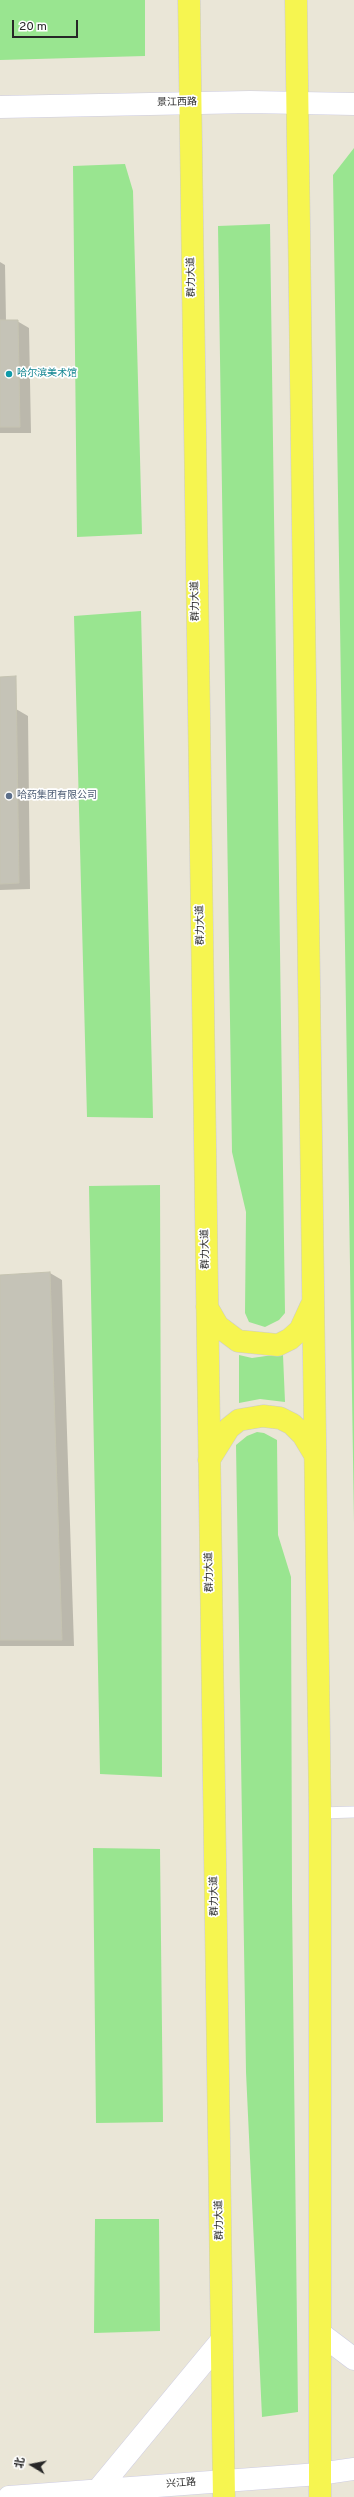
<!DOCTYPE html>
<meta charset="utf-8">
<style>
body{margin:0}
#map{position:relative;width:354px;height:2497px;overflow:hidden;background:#eae6d7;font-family:Overpass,"Noto Sans SC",sans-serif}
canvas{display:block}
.north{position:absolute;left:12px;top:2445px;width:40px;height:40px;-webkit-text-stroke:3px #fff;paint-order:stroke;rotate:280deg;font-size:11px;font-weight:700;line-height:16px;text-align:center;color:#272727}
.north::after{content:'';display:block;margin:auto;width:14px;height:18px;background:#272727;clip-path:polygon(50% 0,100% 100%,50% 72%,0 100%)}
.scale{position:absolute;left:12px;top:20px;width:66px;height:18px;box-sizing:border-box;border:2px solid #272727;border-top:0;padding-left:5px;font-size:12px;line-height:14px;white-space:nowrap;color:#272727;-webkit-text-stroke:3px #fff;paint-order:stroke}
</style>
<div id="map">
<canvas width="354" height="2497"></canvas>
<div class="north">北</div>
<div class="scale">20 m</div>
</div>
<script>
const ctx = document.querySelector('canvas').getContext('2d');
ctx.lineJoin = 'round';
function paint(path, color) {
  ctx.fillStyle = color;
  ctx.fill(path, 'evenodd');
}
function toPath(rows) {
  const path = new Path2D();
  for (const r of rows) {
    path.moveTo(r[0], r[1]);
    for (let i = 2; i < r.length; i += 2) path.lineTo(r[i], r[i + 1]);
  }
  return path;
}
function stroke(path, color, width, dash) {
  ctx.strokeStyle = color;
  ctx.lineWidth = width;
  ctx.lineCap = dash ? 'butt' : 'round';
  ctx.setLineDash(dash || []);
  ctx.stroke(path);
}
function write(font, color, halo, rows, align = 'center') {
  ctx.font = font + ' Overpass,"Noto Sans SC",sans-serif';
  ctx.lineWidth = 3.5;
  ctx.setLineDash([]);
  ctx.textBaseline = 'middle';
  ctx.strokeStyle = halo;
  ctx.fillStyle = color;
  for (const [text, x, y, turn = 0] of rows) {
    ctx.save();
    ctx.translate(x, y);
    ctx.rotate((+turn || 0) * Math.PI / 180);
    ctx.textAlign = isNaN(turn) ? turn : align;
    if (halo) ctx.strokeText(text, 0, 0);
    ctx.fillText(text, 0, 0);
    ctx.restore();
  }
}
const green = toPath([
 [0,0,145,0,145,56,0,60],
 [354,148,354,1522,333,175],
 [125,164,133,191,142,534,77,537,73,166],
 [270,224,285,1313,279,1320,265,1327,249,1322,245,1313,246,1212,232,1152,218,226],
 [141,611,153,1118,87,1117,74,616],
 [160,1185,162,1777,100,1774,89,1186],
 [280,1354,283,1355,285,1402,260,1399,239,1403,239,1355,252,1358],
 [257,1432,264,1433,277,1440,278,1535,291,1577,292,1899,298,2412,262,2417,246,2072,236,1445,247,1436],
 [93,1848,160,1849,163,2122,96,2123],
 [95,2219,159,2219,160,2331,94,2333]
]);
const shadow = toPath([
 [0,262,5,265,6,321,17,321,29,328,31,433,0,433],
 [16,709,28,716,30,889,0,890,0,710],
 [50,1273,62,1280,74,1646,0,1646,0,1276]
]);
const building = toPath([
 [0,320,18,320,20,427,0,427,0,320],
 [16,676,19,883,0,884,0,677,16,676],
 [50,1272,62,1640,0,1640,0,1275,50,1272]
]);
const service = toPath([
 [320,1813,354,1812]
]);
const secondary = toPath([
 [0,107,250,102,354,104],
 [321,2334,354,2359],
 [97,2491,221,2341],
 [9,2497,319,2474,354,2469]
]);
const primary = toPath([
 [189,0,224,2497],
 [296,0,320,1813,320,2497],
 [207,1307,218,1326,238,1341,278,1345,290,1339,300,1330,311,1306],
 [209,1460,229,1428,239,1420,263,1416,280,1418,292,1424,303,1435,315,1455]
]);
const markers = [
 [9,374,4,"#0f9aa8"],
 [9,796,4,"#5c6f8a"]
];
const streetNames = [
 ["景江西路",177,103,-1],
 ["群力大道",192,277,-91],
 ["群力大道",196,601,-91],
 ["群力大道",201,925,-91],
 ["群力大道",206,1249,-91],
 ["群力大道",210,1572,-91],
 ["群力大道",215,1896,-91],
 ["群力大道",220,2220,-91],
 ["兴江路",181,2484,-4]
];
const cultureNames = [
 ["哈尔滨美术馆",17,374]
];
const serviceNames = [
 ["哈药集团有限公司",17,796]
];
paint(green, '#99e590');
paint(shadow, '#0003');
paint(building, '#c5c3b7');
stroke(building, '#c5c3b1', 1);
stroke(service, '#cdcce1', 12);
stroke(secondary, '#cdcce1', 23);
stroke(primary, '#cbcbcb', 23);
stroke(service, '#fff', 11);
stroke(secondary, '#fff', 22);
stroke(primary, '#f6f550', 22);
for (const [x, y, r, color] of markers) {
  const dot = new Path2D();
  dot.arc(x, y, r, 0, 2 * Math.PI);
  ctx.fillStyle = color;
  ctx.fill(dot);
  stroke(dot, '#fff', 1.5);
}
write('10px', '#272727', '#fff', streetNames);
write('10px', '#0d838f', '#fff', cultureNames, 'left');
write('10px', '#4e5e75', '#fff', serviceNames, 'left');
</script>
